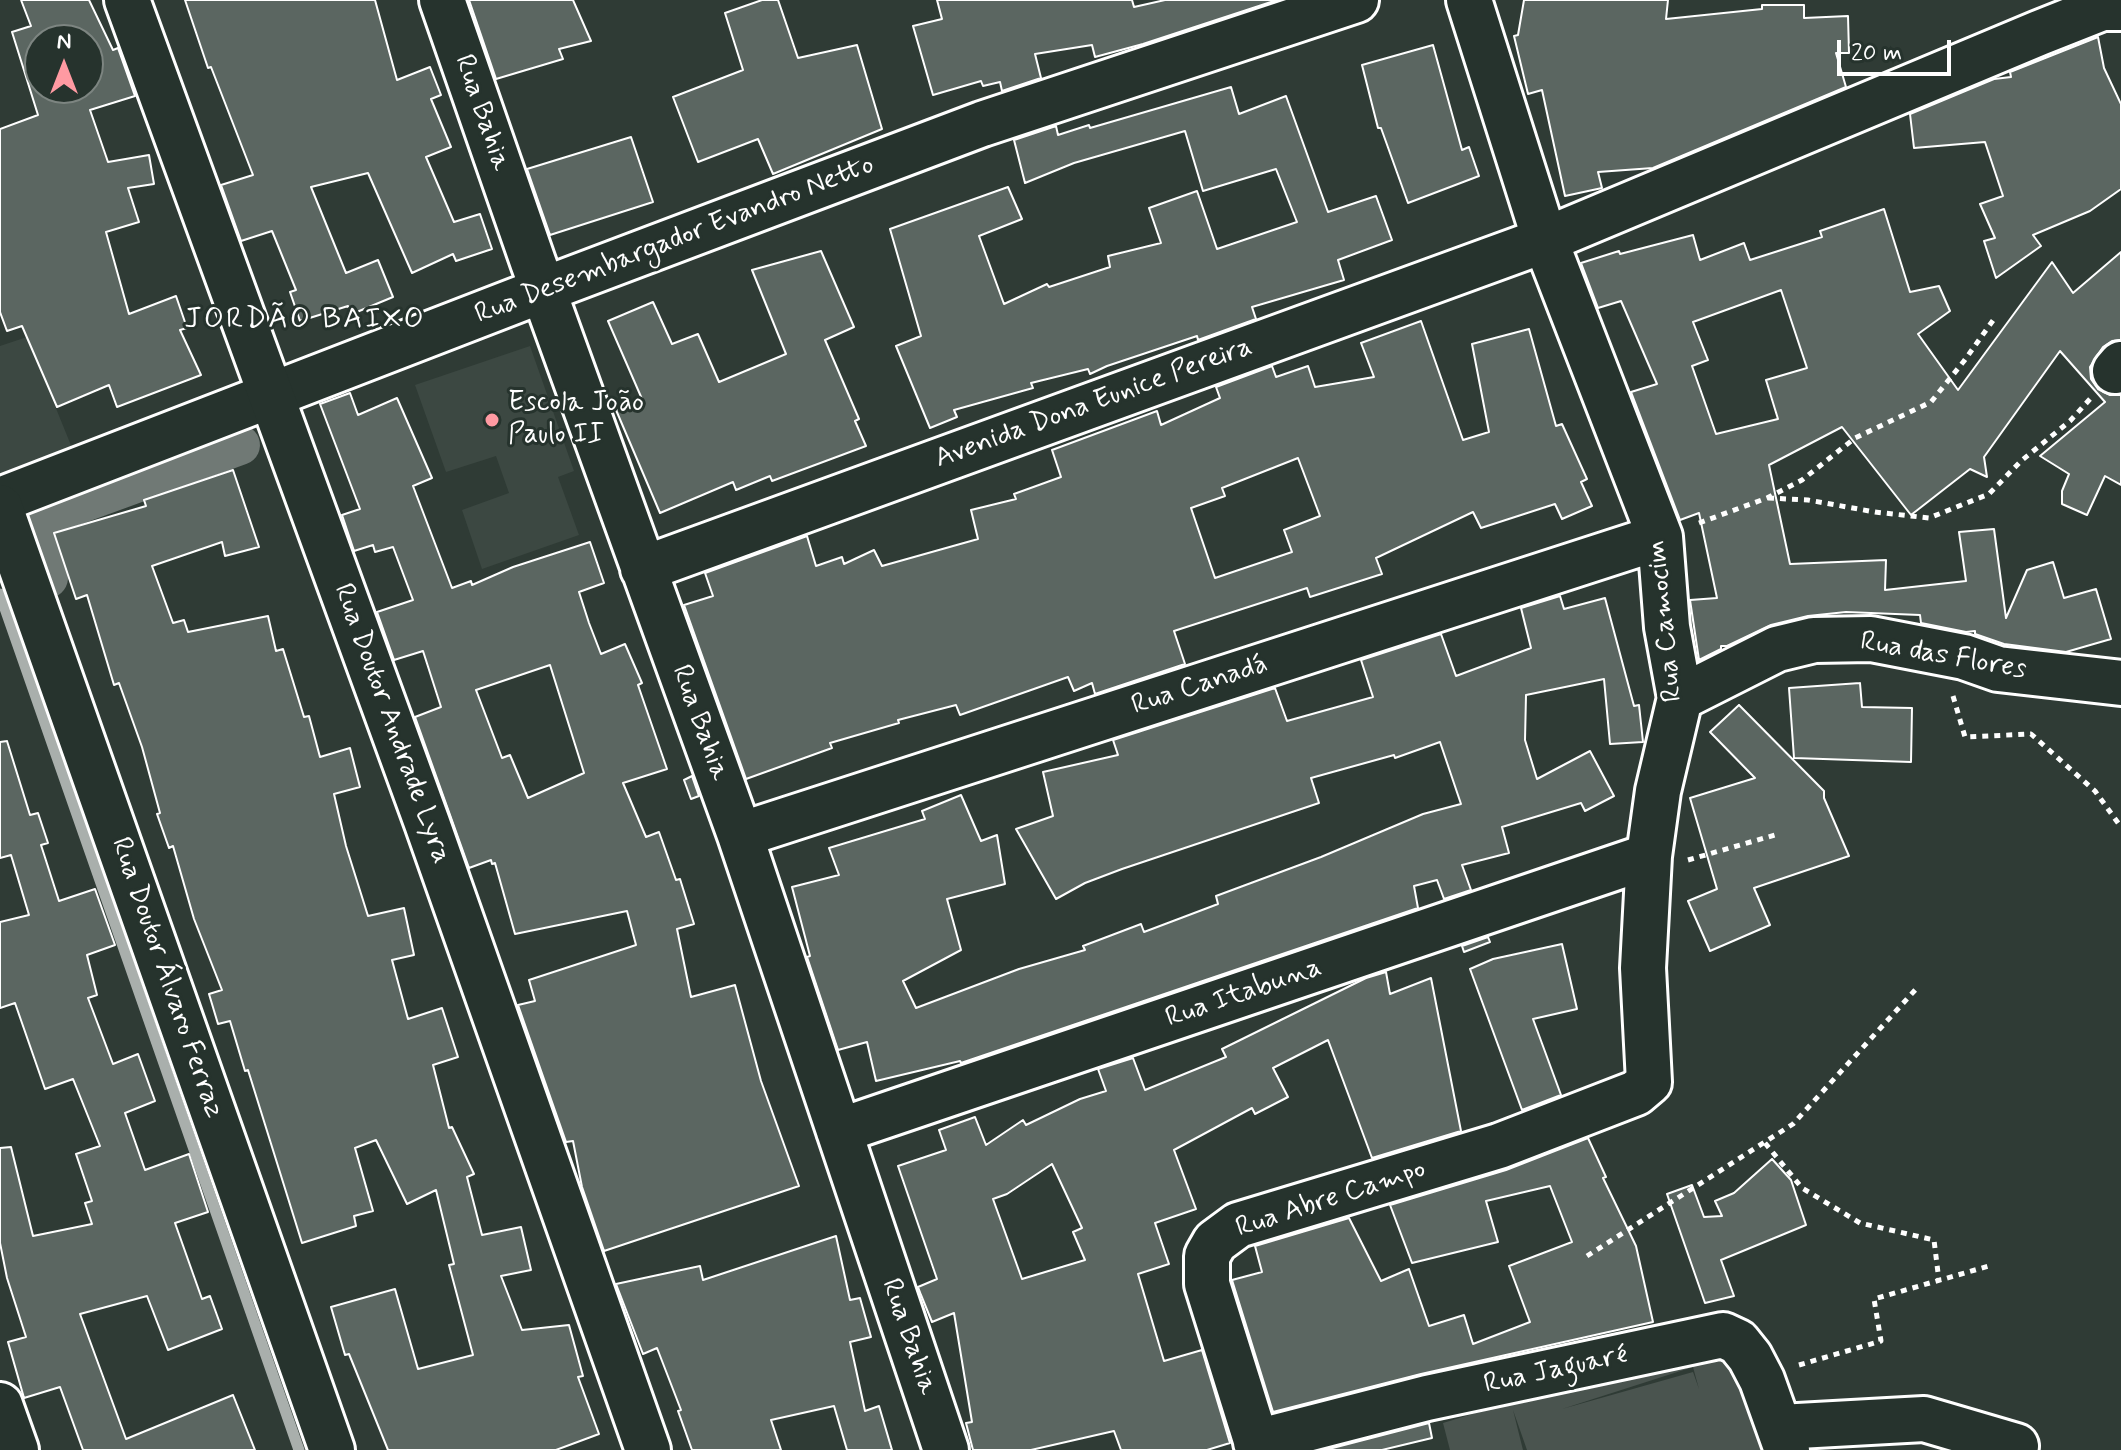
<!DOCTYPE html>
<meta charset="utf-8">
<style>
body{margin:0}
#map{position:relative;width:2121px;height:1450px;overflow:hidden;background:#2f3b35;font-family:Mynerve,sans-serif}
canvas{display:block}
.north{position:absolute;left:24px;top:24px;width:80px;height:80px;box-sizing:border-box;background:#26332d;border:2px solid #7d8581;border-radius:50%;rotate:0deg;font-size:22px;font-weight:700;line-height:32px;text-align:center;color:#fff}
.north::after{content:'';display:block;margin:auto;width:28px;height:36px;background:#ff9aa2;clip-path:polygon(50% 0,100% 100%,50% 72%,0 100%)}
.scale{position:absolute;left:1837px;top:40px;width:114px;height:36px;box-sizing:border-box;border:4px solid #fff;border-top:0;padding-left:10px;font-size:24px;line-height:28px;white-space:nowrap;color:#fff;-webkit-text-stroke:6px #26332d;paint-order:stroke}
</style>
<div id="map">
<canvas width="2121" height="1450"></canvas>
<div class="north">N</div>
<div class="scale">20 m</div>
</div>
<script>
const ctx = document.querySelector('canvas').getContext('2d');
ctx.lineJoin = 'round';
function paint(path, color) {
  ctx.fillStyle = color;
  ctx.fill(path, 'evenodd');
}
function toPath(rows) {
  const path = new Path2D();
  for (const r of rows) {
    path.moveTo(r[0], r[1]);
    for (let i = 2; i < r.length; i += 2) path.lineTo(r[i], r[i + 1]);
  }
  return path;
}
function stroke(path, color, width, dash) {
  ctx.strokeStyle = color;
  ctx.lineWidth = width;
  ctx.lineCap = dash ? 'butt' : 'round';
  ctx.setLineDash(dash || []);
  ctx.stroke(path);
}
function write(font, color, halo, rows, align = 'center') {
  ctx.font = font + ' Mynerve,sans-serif';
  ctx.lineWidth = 6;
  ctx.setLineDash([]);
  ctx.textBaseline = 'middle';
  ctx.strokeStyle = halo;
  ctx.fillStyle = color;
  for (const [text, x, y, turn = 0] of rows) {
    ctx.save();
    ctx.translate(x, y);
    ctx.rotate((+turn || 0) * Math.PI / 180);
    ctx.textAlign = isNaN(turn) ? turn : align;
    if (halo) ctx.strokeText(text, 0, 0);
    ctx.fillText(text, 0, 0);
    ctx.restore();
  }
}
const built = toPath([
 [27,337,81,470,0,500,0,346],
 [530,346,574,471,558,477,579,535,482,569,462,510,509,493,496,456,446,472,415,385]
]);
const green = toPath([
 [1738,1337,1777,1450,1527,1450,1513,1410,1523,1450,1450,1450,1443,1423,1688,1348],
 [1693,1367,1699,1389,1693,1372,1562,1409]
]);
const stream = toPath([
 [0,594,299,1450]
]);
const canal = toPath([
 [48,578,29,522,240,445]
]);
const building = toPath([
 [21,0,89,0,113,50,118,48,135,96,90,110,108,162,149,155,154,184,128,188,139,222,106,232,129,314,176,296,187,328,180,330,201,375,117,407,109,385,57,407,22,326,7,331,0,312,0,129,38,115,12,32,31,26,21,0],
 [40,40,88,40,88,88,40,88,40,40],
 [185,0,375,0,397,80,430,67,441,95,431,99,451,147,426,157,454,222,480,214,492,249,456,261,453,254,412,273,368,173,311,187,346,273,378,260,393,297,352,314,348,306,300,321,290,292,296,290,272,231,241,241,221,185,253,175,211,67,208,68,185,0],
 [469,0,573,0,591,41,559,49,563,59,496,79,469,0],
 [762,0,778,0,798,58,857,45,882,129,773,174,758,139,698,162,673,97,743,70,725,13,762,0],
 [937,0,1132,0,1134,7,1165,0,1277,0,1143,44,1095,57,1092,45,1035,54,1041,78,1002,91,1000,82,983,86,981,81,933,95,913,26,942,19,937,0],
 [1524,0,1668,0,1666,19,1762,9,1762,5,1804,5,1804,18,1848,16,1849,53,1836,53,1846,87,1653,168,1598,172,1602,188,1565,196,1542,90,1528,94,1514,36,1518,35,1524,0],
 [2098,37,2104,68,2121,104,2121,189,2090,211,2033,235,2041,246,1996,278,1984,241,1995,238,1980,204,2003,196,1985,142,1914,148,1910,114,1994,79,2011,77,2010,72,2098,37],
 [1433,45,1462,150,1469,147,1479,176,1408,203,1381,128,1378,128,1362,65,1433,45],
 [1231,87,1239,114,1286,96,1328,212,1376,196,1392,240,1338,260,1344,280,1252,307,1256,319,1198,340,1197,336,1107,366,1090,374,1088,369,1031,383,1033,388,954,410,957,417,930,428,896,346,921,336,890,229,1008,187,1022,219,979,236,1004,304,1047,284,1049,287,1110,267,1108,256,1161,243,1149,208,1197,191,1217,249,1297,222,1276,169,1203,191,1185,131,1074,163,1025,183,1014,140,1056,126,1058,135,1089,125,1090,128,1231,87],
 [631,137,653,202,550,235,527,169,631,137],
 [1884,209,1910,292,1939,286,1950,311,1918,334,1958,390,2052,262,2073,293,2121,252,2121,340,2112,341,2103,347,2090,367,2091,379,2098,389,2110,395,2121,395,2121,485,2105,476,2087,515,2062,504,2062,491,2069,474,2040,456,2105,402,2060,351,1984,457,1987,477,1970,469,1911,515,1842,427,1769,465,1790,564,1886,560,1885,590,1966,581,1959,532,1994,529,2006,618,2027,570,2053,562,2064,598,2096,589,2111,639,2066,652,2004,644,1975,634,1975,631,1966,632,1921,623,1920,615,1846,612,1808,616,1771,625,1727,646,1721,646,1721,649,1699,660,1690,600,1717,598,1699,513,1680,520,1631,392,1657,384,1621,301,1598,308,1581,263,1619,251,1620,254,1693,235,1700,260,1744,243,1750,260,1822,237,1820,231,1884,209],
 [1781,290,1807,368,1766,380,1778,419,1716,434,1692,366,1708,360,1693,322,1781,290],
 [821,251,854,327,825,340,859,419,855,421,866,446,772,481,770,476,736,490,733,482,660,513,616,410,642,399,608,321,653,302,672,344,698,334,719,382,786,354,752,270,821,251],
 [1421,321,1463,440,1489,432,1472,344,1529,329,1556,426,1562,424,1587,479,1581,482,1592,506,1562,519,1555,504,1481,528,1473,512,1376,558,1382,574,1310,597,1307,588,1174,631,1185,664,1095,694,1092,683,1074,691,1068,677,960,715,956,705,898,720,899,723,830,743,832,748,746,779,684,605,713,596,705,573,807,536,816,566,842,557,844,564,874,550,882,566,978,539,971,510,1016,499,1014,494,1061,477,1052,450,1157,411,1161,425,1220,398,1216,387,1272,366,1276,377,1308,366,1315,387,1374,377,1361,343,1421,321],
 [1298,458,1320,516,1284,530,1292,552,1215,578,1191,508,1225,496,1222,488,1298,458],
 [350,393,358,415,397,398,432,478,413,486,452,588,471,581,472,585,513,567,590,542,604,583,579,592,589,623,601,654,625,644,642,683,638,685,667,769,623,783,646,837,659,832,676,880,680,879,694,924,677,929,691,997,735,985,761,1081,799,1186,604,1251,582,1187,573,1141,566,1142,518,1005,535,1001,529,980,636,945,627,911,515,934,495,863,492,864,491,860,469,868,415,717,441,707,423,651,394,660,377,612,413,600,393,547,375,552,373,545,354,551,342,515,360,509,320,404,350,393],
 [550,665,584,773,528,798,510,755,502,758,476,690,550,665],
 [233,470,259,547,225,556,222,542,152,566,173,623,184,620,188,632,268,616,276,651,283,649,304,717,309,716,320,757,350,748,360,787,334,794,346,846,368,916,404,908,414,955,392,960,408,1019,442,1008,458,1057,433,1065,449,1128,452,1127,474,1174,467,1177,482,1235,521,1227,531,1270,501,1276,522,1330,569,1325,583,1376,578,1377,599,1434,556,1450,388,1450,349,1354,345,1355,331,1307,395,1289,418,1369,473,1355,449,1265,454,1264,436,1190,407,1204,376,1140,355,1148,373,1211,354,1216,356,1226,302,1243,248,1070,245,1071,230,1021,218,1024,209,994,222,990,194,919,173,846,169,848,157,814,160,813,142,747,119,683,114,685,87,595,76,599,54,533,146,506,144,500,233,470],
 [1560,596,1564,609,1605,598,1634,706,1639,705,1643,742,1610,744,1604,679,1526,695,1525,740,1537,779,1590,751,1614,796,1585,811,1581,803,1502,827,1509,853,1462,865,1471,890,1444,899,1437,880,1414,886,1418,908,961,1063,960,1061,876,1081,867,1042,838,1050,807,957,810,956,792,887,839,875,829,848,925,819,922,811,961,795,981,841,997,835,1005,884,947,899,961,950,903,981,916,1008,1019,969,1085,950,1083,946,1141,924,1144,932,1218,904,1216,896,1321,857,1423,814,1461,804,1440,742,1395,758,1394,755,1311,778,1319,803,1122,869,1085,883,1056,899,1016,829,1053,816,1043,772,1118,755,1113,740,1275,688,1287,721,1373,697,1361,660,1441,634,1456,676,1531,648,1521,608,1560,596],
 [1860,683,1862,707,1912,708,1911,762,1794,758,1789,688,1860,683],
 [1739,705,1824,791,1824,798,1849,856,1754,888,1770,925,1710,951,1688,901,1717,889,1690,798,1755,778,1710,732,1739,705],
 [7,741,30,815,38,813,48,843,41,845,59,901,95,889,115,945,87,955,97,995,88,998,113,1064,138,1054,155,1101,125,1113,145,1170,189,1154,208,1212,175,1223,202,1299,210,1296,222,1329,168,1350,147,1296,80,1314,126,1439,233,1395,255,1450,83,1450,60,1387,24,1398,8,1342,26,1337,7,1278,0,1243,0,1148,11,1147,33,1236,92,1224,85,1203,92,1201,76,1154,100,1146,73,1079,45,1089,15,1003,0,1008,0,922,29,915,11,855,0,858,0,742,7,741],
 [692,776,699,796,691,799,684,780,692,776],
 [1488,937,1490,942,1464,952,1462,946,1488,937],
 [1562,944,1577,1009,1533,1019,1561,1095,1522,1110,1470,969,1493,959,1562,944],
 [1386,972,1390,994,1431,978,1461,1131,1372,1158,1328,1040,1273,1068,1288,1097,1255,1114,1252,1108,1174,1150,1196,1209,1155,1223,1169,1264,1138,1274,1164,1361,1202,1350,1230,1443,1207,1450,1121,1450,1114,1431,1031,1450,973,1450,966,1423,972,1422,954,1313,932,1322,921,1295,918,1287,937,1279,898,1166,946,1150,939,1130,975,1117,986,1145,1023,1120,1026,1125,1080,1099,1106,1091,1098,1069,1133,1058,1145,1090,1226,1057,1222,1049,1366,978,1386,972],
 [1052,1164,1082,1228,1073,1232,1085,1260,1022,1279,993,1199,1007,1194,1052,1164],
 [1588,1138,1606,1177,1603,1178,1636,1246,1653,1322,1421,1374,1273,1412,1232,1280,1262,1272,1255,1246,1349,1218,1381,1281,1409,1269,1429,1326,1464,1315,1473,1344,1530,1322,1509,1266,1572,1242,1550,1186,1486,1201,1498,1242,1412,1263,1390,1205,1506,1170,1588,1138],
 [1772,1159,1791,1180,1806,1225,1721,1260,1734,1296,1705,1303,1667,1194,1692,1185,1704,1217,1722,1216,1715,1201,1734,1193,1772,1159],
 [836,1236,850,1300,860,1298,871,1337,850,1342,865,1411,879,1406,892,1450,847,1450,834,1406,771,1420,781,1450,692,1450,678,1411,681,1410,657,1348,643,1354,616,1284,700,1266,703,1280,836,1236],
 [1429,1423,1432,1438,1382,1450,1325,1450,1429,1423]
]);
const path = toPath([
 [1768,498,1808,500,1875,512,1929,518,1989,494,2021,461,2070,421,2090,399],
 [1699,523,1767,498,1802,480,1855,438,1931,402,1964,361,1994,319],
 [1953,696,1965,737,2031,734,2095,791,2121,827],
 [1688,860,1775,835],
 [1765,1143,1802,1188,1860,1223,1934,1240,1939,1281],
 [1587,1256,1793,1124,1917,988],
 [1799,1365,1881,1341,1874,1299,1989,1266]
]);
const minor = toPath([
 [442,0,533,262,740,835,946,1450],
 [2115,371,2121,364],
 [0,500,543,290,982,124,1356,0],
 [643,569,1545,240,2039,33,2102,8,2121,8],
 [1680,698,1777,649,1814,640,1871,639,1964,657,1998,669,2121,683],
 [740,835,1660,537],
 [839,1131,1649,856],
 [0,1405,16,1450],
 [1780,1427,1924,1419,2016,1446],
 [1256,1442,1427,1398,1723,1335,1738,1342,1750,1357,1762,1380,1787,1450],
 [1259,1450,1207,1284,1207,1256,1215,1242,1238,1225,1499,1146,1636,1093,1649,1082,1643,968,1649,856,1658,791,1680,698,1667,627,1660,537,1545,240,1469,0]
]);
const major = toPath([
 [127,0,427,823,648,1450],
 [0,507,332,1450]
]);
const markers = [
 [492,420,8,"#ff9aa2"]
];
const streetNames = [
 ["Rua Bahia",481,113,71],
 ["Rua Desembargador Evandro Netto",675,241,-21],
 ["Avenida Dona Eunice Pereira",1094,404,-20],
 ["Rua Camocim",1666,621,-96],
 ["Rua das Flores",1943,657,10],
 ["Rua Canadá",1200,686,-18],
 ["Rua Bahia",699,723,70],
 ["Rua Doutor Andrade Lyra",391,724,70],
 ["Rua Doutor Álvaro Ferraz",166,978,71],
 ["Rua Itabuna",1244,994,-19],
 ["Rua Abre Campo",1331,1200,-18],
 ["Rua Bahia",908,1337,71],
 ["Rua Jaguaré",1556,1371,-12]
];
const poiNames = [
 ["Escola João",508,404],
 ["Paulo II",508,436]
];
const neighbourhoodNames = [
 ["JORDÃO BAIXO",305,321]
];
paint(built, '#3c4842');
paint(green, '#4a544f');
stroke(stream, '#a9afac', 11);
stroke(canal, '#707975', 40);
paint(building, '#5b6661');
stroke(building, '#fff', 2);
stroke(minor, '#fff', 50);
stroke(major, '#fff', 50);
stroke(path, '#fff', 5, [6, 6]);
stroke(minor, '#26332d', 44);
stroke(major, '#26332d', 44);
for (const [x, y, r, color] of markers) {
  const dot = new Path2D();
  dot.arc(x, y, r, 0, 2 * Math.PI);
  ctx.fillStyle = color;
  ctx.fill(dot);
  stroke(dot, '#26332d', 3);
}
write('28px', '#fff', '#26332d', streetNames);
write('28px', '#fff', '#26332d', poiNames, 'left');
ctx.letterSpacing = '2px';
write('30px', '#fff', '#26332d', neighbourhoodNames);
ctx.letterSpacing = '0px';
</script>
